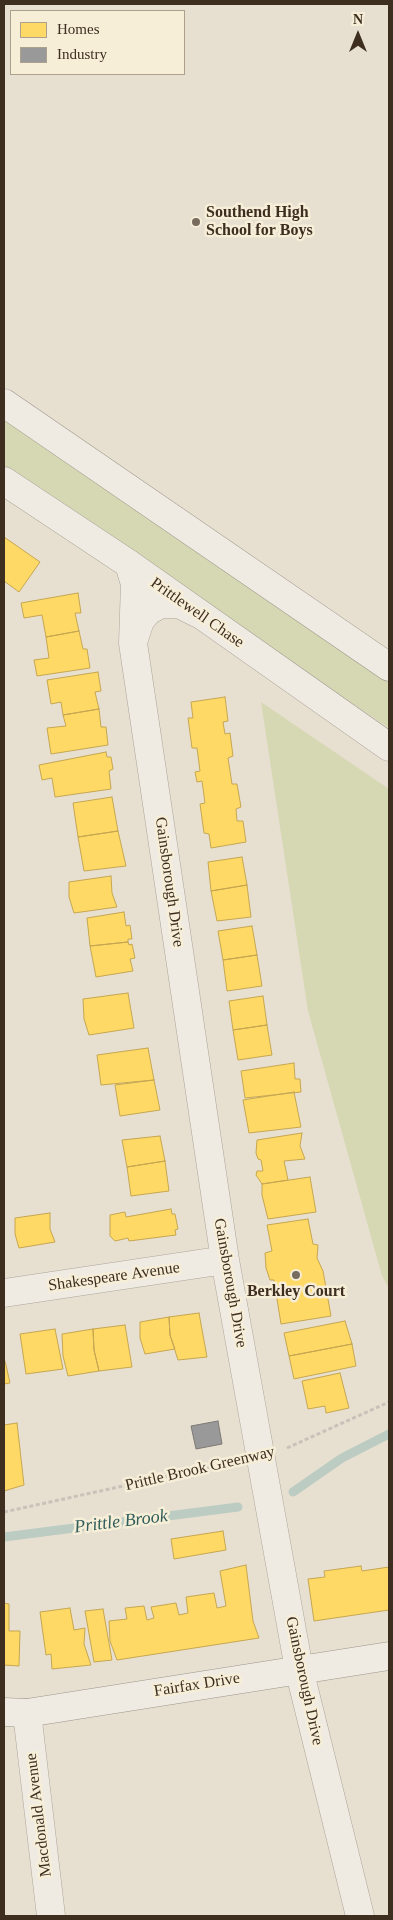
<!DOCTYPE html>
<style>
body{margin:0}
#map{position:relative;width:393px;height:1920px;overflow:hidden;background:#e7e0d1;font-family:Georgia,serif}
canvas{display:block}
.frame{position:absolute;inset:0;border:5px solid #3d2e20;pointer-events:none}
.legend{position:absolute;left:10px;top:10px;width:175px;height:65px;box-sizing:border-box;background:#f7eed8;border:1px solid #ada18e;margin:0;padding:6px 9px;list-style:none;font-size:15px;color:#3d2e20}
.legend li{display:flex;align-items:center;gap:10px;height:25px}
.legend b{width:25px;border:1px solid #ada18e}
.north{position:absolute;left:333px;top:10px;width:50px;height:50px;-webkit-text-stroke:4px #f7eed8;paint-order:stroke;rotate:0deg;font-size:14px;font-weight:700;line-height:20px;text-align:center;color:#3d2e20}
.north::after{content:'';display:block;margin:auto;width:18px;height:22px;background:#3d2e20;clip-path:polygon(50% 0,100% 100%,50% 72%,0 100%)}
</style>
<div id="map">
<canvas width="393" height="1920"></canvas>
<div class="frame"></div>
<ul class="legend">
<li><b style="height:14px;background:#ffd966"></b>Homes</li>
<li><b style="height:14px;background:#999"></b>Industry</li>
</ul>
<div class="north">N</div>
</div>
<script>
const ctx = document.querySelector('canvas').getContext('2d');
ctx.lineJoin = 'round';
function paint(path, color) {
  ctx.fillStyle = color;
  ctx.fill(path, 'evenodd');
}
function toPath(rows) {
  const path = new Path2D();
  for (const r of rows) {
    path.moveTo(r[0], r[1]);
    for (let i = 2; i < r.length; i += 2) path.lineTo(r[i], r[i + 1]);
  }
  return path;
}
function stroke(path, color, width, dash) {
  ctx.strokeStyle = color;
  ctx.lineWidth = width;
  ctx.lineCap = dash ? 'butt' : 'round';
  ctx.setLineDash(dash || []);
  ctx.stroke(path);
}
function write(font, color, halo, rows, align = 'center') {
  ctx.font = font + ' Georgia,serif';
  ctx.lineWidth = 5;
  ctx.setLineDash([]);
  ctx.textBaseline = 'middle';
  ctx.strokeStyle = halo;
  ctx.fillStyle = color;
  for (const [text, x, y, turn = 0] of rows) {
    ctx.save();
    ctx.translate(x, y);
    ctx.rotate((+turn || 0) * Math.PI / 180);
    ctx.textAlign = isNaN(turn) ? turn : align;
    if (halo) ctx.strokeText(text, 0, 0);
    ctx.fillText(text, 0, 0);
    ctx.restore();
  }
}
const green = toPath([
 [4,415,389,676,389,728,4,468],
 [261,702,389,789,389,1288,382,1276,308,1011]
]);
const homes = toPath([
 [4,537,40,562,19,592,4,581,4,537],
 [78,593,81,613,75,613,79,631,46,637,42,615,24,618,21,603,78,593],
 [79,631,83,649,87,649,90,668,37,676,34,660,49,658,46,637,79,631],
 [98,672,101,691,95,692,99,709,63,715,61,702,51,704,47,680,98,672],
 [225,697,228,721,223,722,225,734,230,733,233,756,228,758,232,784,237,784,241,807,236,809,237,821,243,821,246,842,211,848,209,834,204,833,200,804,205,803,202,781,197,782,195,772,200,771,197,748,192,748,188,718,193,718,191,702,225,697],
 [99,709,101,727,106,727,108,745,51,754,47,728,66,726,63,715,99,709],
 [106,752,107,757,111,757,113,769,109,771,111,789,55,797,52,778,42,780,39,765,106,752],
 [112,797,118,831,78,837,73,803,112,797],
 [118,831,126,866,84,871,78,837,118,831],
 [242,857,247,885,211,891,208,862,242,857],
 [111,876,112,893,117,907,74,913,69,897,69,882,111,876],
 [247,885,251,917,217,921,211,891,247,885],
 [124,912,126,926,130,925,132,939,128,939,128,942,90,946,87,918,124,912],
 [252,926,257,955,223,960,218,931,252,926],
 [128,942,129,945,132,944,135,958,130,959,133,971,96,977,90,946,128,942],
 [257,955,262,986,227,991,223,960,257,955],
 [128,993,134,1028,89,1035,84,1019,83,999,128,993],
 [263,996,267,1025,233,1030,229,1001,263,996],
 [267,1025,272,1055,238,1060,233,1030,267,1025],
 [148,1048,154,1080,101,1085,97,1055,148,1048],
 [294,1063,295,1079,300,1079,301,1092,245,1098,241,1071,294,1063],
 [154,1080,160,1110,120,1116,115,1085,154,1080],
 [294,1092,301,1127,249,1133,243,1100,294,1092],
 [302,1133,300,1146,305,1159,284,1161,288,1180,262,1184,256,1175,257,1171,263,1171,261,1160,258,1159,256,1153,257,1140,302,1133],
 [160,1136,165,1161,127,1167,122,1140,160,1136],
 [165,1161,169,1191,131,1196,127,1167,165,1161],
 [310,1177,316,1212,268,1219,262,1195,262,1184,310,1177],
 [171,1209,172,1214,175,1214,178,1229,175,1230,176,1235,129,1241,128,1238,115,1241,110,1236,110,1215,125,1212,126,1217,171,1209],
 [50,1213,50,1229,55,1242,19,1248,15,1234,15,1218,50,1213],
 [308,1219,313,1244,318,1245,317,1258,323,1271,331,1316,281,1324,274,1280,270,1280,266,1268,265,1253,272,1251,267,1225,308,1219],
 [199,1313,207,1357,178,1360,170,1335,169,1317,199,1313],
 [169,1317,170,1335,175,1349,145,1354,140,1338,140,1322,169,1317],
 [345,1321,352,1344,289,1356,284,1333,345,1321],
 [125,1325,132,1367,99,1371,94,1350,93,1329,125,1325],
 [55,1329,63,1369,26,1374,20,1334,55,1329],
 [93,1329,94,1350,99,1371,68,1376,63,1356,62,1334,93,1329],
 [352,1344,356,1366,294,1379,289,1356,352,1344],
 [4,1358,6,1365,10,1383,4,1384,4,1358],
 [340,1373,349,1408,326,1413,325,1406,308,1409,302,1381,340,1373],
 [17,1423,24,1485,4,1491,4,1425,17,1423],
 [223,1531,226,1550,174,1559,171,1539,223,1531],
 [246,1565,253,1621,259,1638,117,1660,110,1641,109,1621,127,1619,125,1608,144,1606,147,1620,154,1618,151,1607,176,1603,179,1615,188,1613,186,1597,214,1593,217,1608,226,1606,220,1571,246,1565],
 [361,1566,362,1571,389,1567,389,1610,314,1621,308,1579,325,1577,324,1571,361,1566],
 [4,1603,9,1604,9,1631,20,1631,19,1666,4,1665,4,1603],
 [70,1608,74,1630,85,1628,84,1644,91,1665,52,1669,51,1654,46,1655,40,1612,70,1608],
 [103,1609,112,1660,94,1662,85,1611,103,1609]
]);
const industry = toPath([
 [218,1421,222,1444,196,1449,191,1426,218,1421]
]);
const stream = toPath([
 [293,1492,342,1458,389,1434],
 [4,1537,238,1507]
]);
const path = toPath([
 [287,1448,389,1402],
 [4,1512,233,1462]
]);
const street = toPath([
 [129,564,135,584,133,643,225,1260,299,1669,360,1916],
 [134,639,140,621,148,611,161,604,179,604,197,613],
 [4,1293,225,1260],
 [27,1713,51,1916]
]);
const secondary = toPath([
 [4,403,389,667],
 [4,481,129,564,389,747],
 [4,1712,27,1713,389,1656]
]);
const markers = [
 [196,222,5,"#786c5e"],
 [296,1275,5,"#786c5e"]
];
const poiNames = [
 ["Southend High",206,213],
 ["School for Boys",206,231],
 ["Berkley Court",296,1292,"center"]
];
const streetNames = [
 ["Prittlewell Chase",197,613,35],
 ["Gainsborough Drive",169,882,82],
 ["Shakespeare Avenue",114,1277,-8],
 ["Gainsborough Drive",230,1283,80],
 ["Prittle Brook Greenway",200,1469,-13],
 ["Gainsborough Drive",304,1681,78],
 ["Fairfax Drive",197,1685,-9],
 ["Macdonald Avenue",39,1815,-97]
];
const waterNames = [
 ["Prittle Brook",121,1522,-7]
];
paint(green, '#d6d7b3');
paint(homes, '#ffd966');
stroke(homes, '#c5a651', 1);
paint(industry, '#999');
stroke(industry, '#7d7975', 1);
stroke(stream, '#bcccc2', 9);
stroke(street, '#ada599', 29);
stroke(secondary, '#9c958a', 29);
stroke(path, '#c8c2b9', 3, [4, 2.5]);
stroke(street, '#efebe3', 28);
stroke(secondary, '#efebe3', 28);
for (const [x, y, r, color] of markers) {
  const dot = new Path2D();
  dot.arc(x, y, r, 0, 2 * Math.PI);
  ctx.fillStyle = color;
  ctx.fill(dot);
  stroke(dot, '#f7eed8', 2);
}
write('bold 16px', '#3d2e20', '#f7eed8', poiNames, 'left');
write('16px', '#3d2e20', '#f7eed8', streetNames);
write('italic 18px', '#2f5d5a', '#f7eed8', waterNames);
</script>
